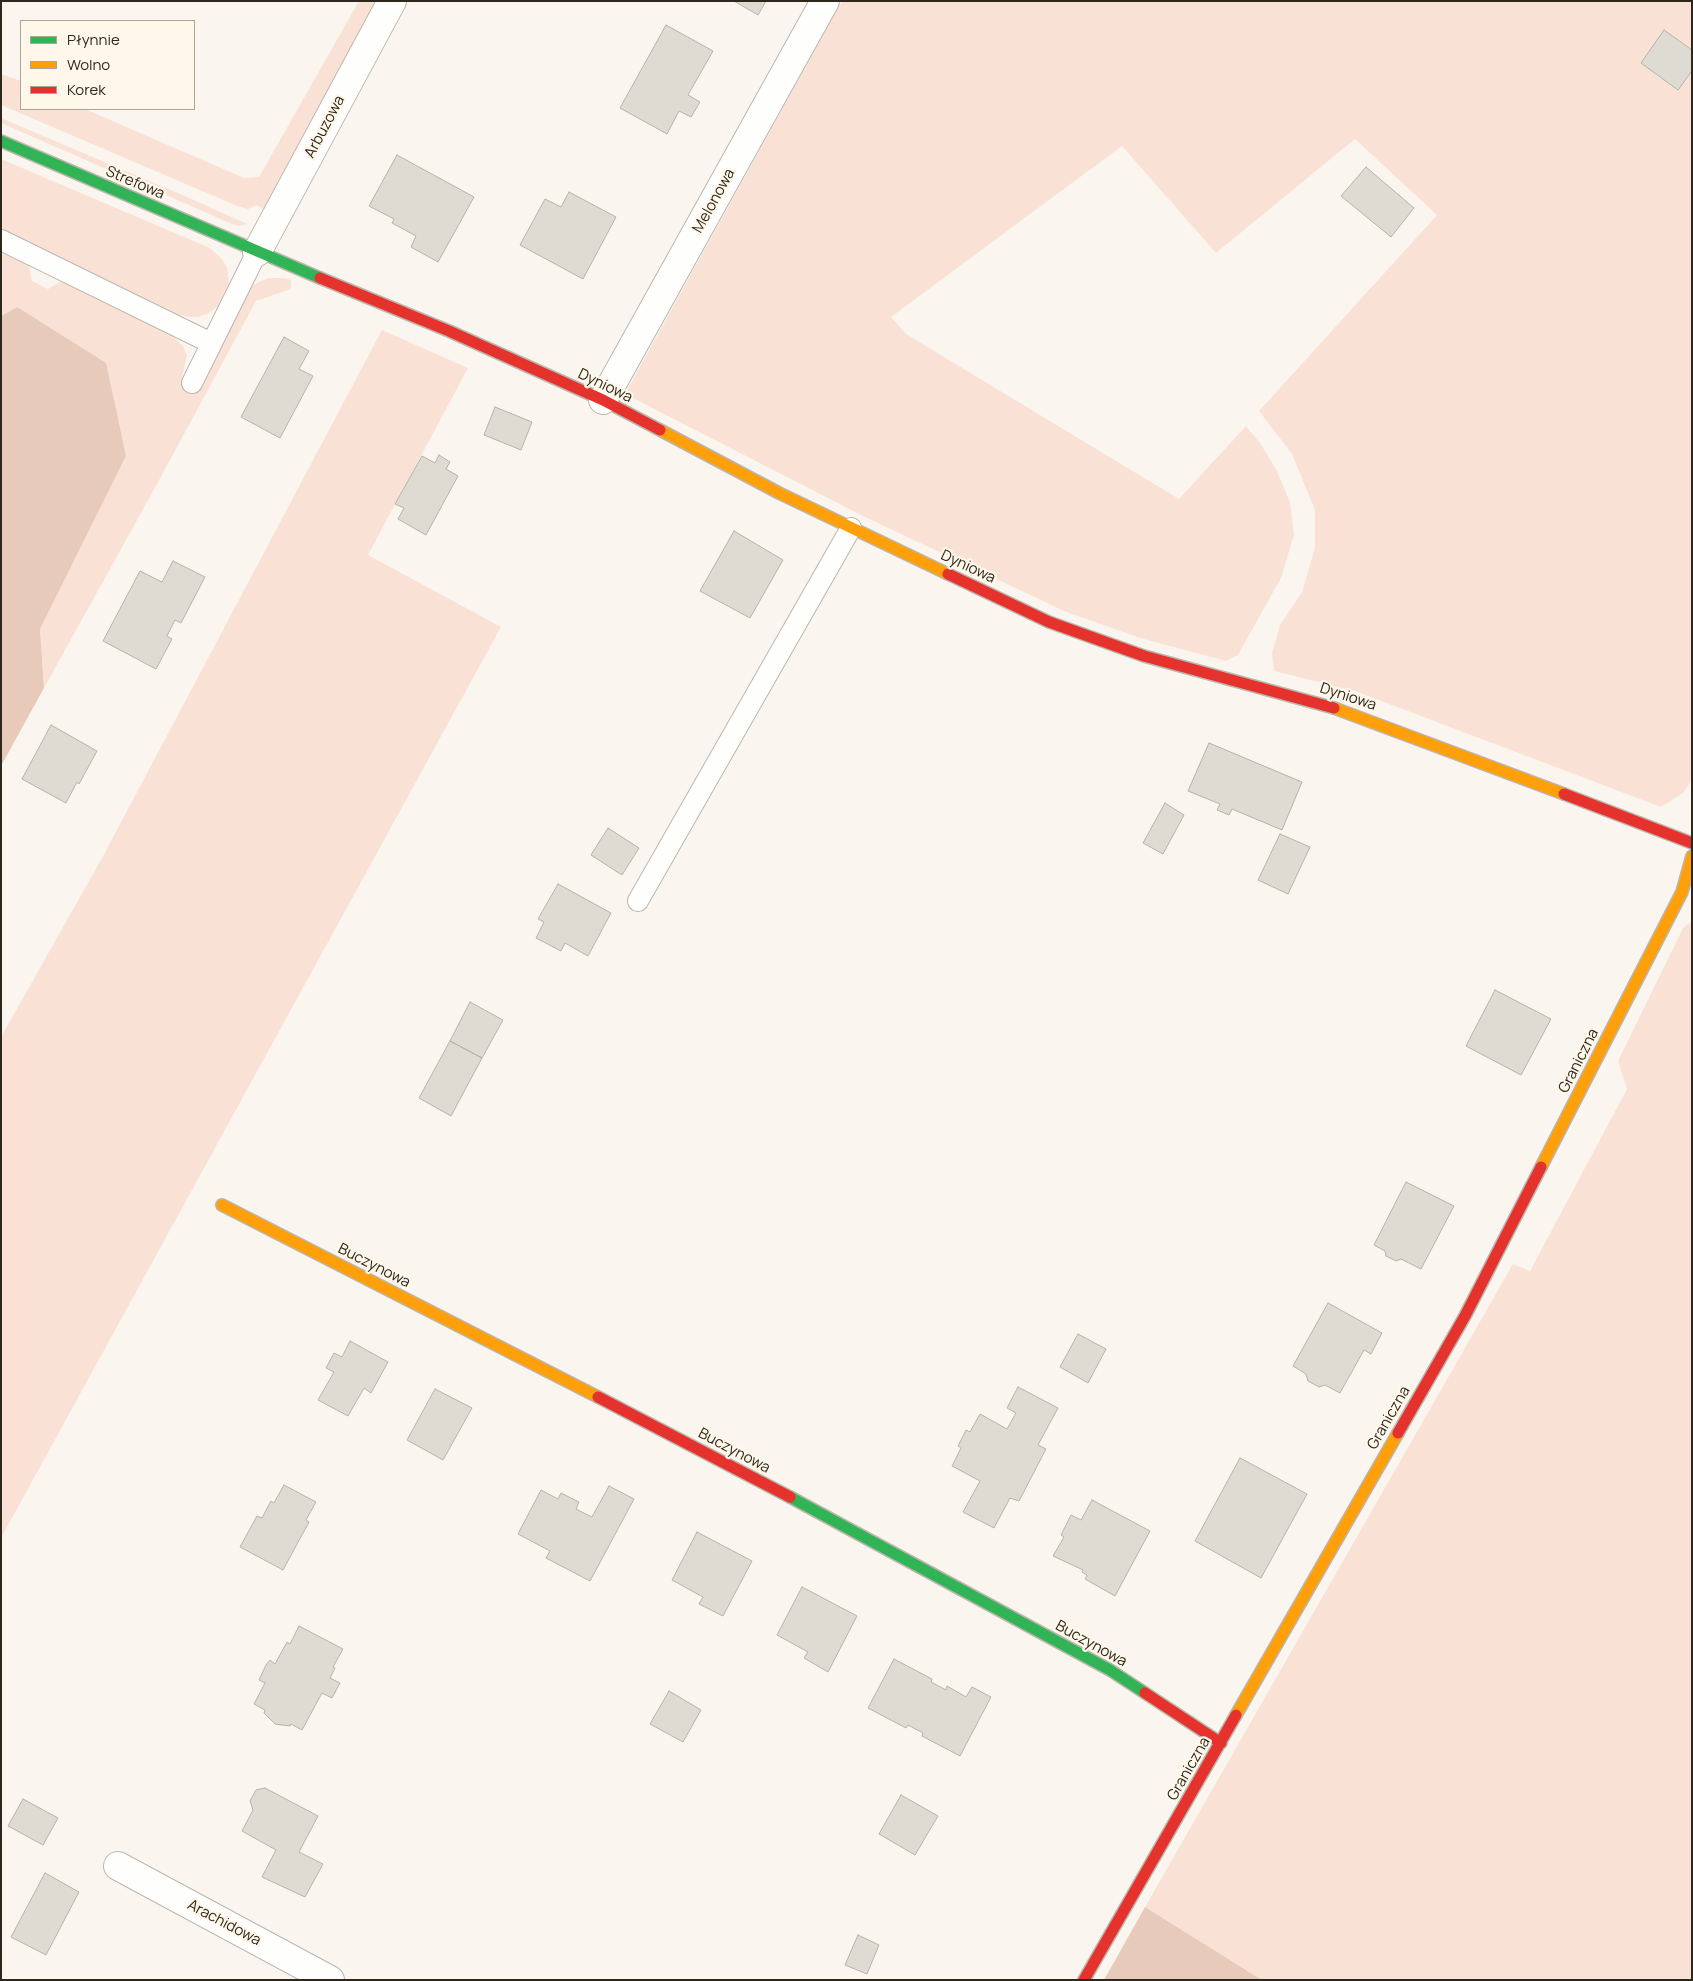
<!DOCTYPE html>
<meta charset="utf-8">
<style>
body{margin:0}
#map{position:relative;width:1693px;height:1981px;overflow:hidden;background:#faf6ef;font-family:Manrope,sans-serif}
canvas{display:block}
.frame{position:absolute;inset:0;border:2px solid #2e271b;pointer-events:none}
.legend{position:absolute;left:20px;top:20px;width:175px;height:90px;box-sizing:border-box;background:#fff7ea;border:1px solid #aba497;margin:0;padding:6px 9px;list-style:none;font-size:15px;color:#2e271b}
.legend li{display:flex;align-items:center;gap:10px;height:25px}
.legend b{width:25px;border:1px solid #aba497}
</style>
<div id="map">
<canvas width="1693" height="1981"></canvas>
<div class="frame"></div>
<ul class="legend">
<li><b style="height:6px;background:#30b455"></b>Płynnie</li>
<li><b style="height:6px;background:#ff9f0a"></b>Wolno</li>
<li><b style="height:6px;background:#e5322d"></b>Korek</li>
</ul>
</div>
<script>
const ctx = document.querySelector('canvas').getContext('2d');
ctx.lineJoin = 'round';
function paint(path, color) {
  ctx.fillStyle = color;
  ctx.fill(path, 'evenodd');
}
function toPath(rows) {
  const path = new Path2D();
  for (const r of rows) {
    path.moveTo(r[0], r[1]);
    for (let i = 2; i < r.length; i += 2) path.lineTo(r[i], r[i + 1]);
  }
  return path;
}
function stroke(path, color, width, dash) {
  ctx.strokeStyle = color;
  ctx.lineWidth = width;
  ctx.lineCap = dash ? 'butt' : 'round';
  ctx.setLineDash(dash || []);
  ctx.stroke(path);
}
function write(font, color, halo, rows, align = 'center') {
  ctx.font = font + ' Manrope,sans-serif';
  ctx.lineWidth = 4.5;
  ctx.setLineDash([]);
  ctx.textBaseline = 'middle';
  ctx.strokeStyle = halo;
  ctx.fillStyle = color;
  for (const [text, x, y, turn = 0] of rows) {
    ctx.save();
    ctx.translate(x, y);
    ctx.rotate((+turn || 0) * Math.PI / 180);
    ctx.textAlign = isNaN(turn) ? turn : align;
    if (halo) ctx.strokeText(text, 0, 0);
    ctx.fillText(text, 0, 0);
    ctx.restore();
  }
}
const green = toPath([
 [359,1,380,1,267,212,257,205,248,209,237,206,1,105,1,74,21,81,21,109,85,109,244,178,259,177],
 [842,1,1692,1,1692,780,1683,793,1661,807,1355,691,1274,671,1272,653,1280,625,1302,592,1315,548,1315,510,1292,454,1259,411,1437,215,1355,139,1216,253,1122,146,891,317,906,334,1179,499,1246,426,1260,443,1276,469,1290,502,1294,535,1281,578,1238,655,1226,661,1140,638,1064,611,863,516,625,394],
 [1,118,194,200,247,224,240,226,232,224,1,123],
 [1,159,210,248,221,258,227,267,229,283,218,306,209,313,198,317,189,317,177,314,1,228],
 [1,250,22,260,29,266,32,281,48,289,60,282,68,282,168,332,183,346,187,356,182,377,192,383,251,286,268,278,284,278,291,280,291,289,256,301,151,495,44,688,40,629,126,456,17,307,1,316],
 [382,330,468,368,368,555,501,627,1,1538,1,1037,102,858],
 [1692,921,1692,1980,1262,1980,1145,1907,1513,1264,1530,1271,1627,1089,1618,1061,1683,928]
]);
const forest = toPath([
 [17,307,106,363,126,456,40,629,44,688,1,766,1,316],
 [1145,1907,1262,1980,1104,1980]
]);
const building = toPath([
 [734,1,766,1,758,15,734,1],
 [666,25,713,51,688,95,700,102,691,117,679,111,667,134,620,108,666,25],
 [1664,30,1692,50,1692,71,1678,90,1641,63,1664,30],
 [397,155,474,197,438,262,411,247,416,236,392,223,394,219,369,206,397,155],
 [1366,167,1414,208,1391,237,1341,196,1366,167],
 [569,192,616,217,583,279,520,245,545,199,561,207,569,192],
 [284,337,309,351,299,369,313,376,280,438,241,417,284,337],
 [495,407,532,422,521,450,484,435,495,407],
 [439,455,450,462,446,469,458,476,426,535,398,519,404,508,395,504,422,456,435,463,439,455],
 [734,531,783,560,750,618,700,591,734,531],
 [173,561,205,577,181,623,175,620,167,636,172,639,156,669,103,641,140,571,162,582,173,561],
 [51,725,97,751,79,784,77,782,66,803,22,779,51,725],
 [1209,743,1302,782,1282,830,1232,809,1229,815,1217,810,1220,804,1188,791,1209,743],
 [1165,803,1184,815,1163,854,1143,843,1165,803],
 [608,828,639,848,622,875,591,855,608,828],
 [1280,834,1310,847,1288,894,1258,880,1280,834],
 [558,884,611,913,588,956,565,943,561,951,536,938,544,922,538,919,558,884],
 [1495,990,1551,1019,1521,1075,1466,1046,1495,990],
 [470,1002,503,1020,482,1058,450,1041,470,1002],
 [450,1041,482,1058,451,1116,419,1098,450,1041],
 [1406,1182,1454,1206,1421,1269,1401,1259,1396,1261,1386,1256,1385,1251,1374,1245,1406,1182],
 [1328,1303,1382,1333,1371,1354,1364,1350,1340,1393,1325,1385,1319,1387,1308,1381,1306,1374,1293,1366,1328,1303],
 [1078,1334,1106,1349,1088,1383,1060,1367,1078,1334],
 [350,1341,388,1362,371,1393,364,1388,348,1416,318,1400,334,1372,326,1368,334,1353,342,1357,350,1341],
 [1018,1387,1058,1408,1038,1445,1046,1449,1019,1501,1010,1498,994,1528,963,1512,980,1481,952,1466,961,1448,958,1446,966,1430,970,1432,980,1414,1007,1429,1016,1413,1007,1408,1018,1387],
 [435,1389,472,1408,443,1460,407,1440,435,1389],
 [1240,1458,1307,1494,1261,1578,1195,1541,1240,1458],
 [284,1485,316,1502,306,1520,309,1522,283,1570,240,1547,257,1516,262,1518,271,1501,274,1503,284,1485],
 [609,1486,634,1499,590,1581,546,1558,550,1551,518,1534,541,1490,558,1499,561,1493,579,1502,576,1509,592,1517,609,1486],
 [1092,1500,1150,1531,1115,1596,1085,1579,1087,1575,1082,1572,1083,1570,1053,1556,1064,1537,1061,1535,1071,1515,1081,1520,1092,1500],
 [697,1532,752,1561,723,1616,699,1604,703,1597,672,1580,697,1532],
 [802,1587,857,1616,828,1672,804,1658,808,1652,777,1635,802,1587],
 [299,1626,343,1649,333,1667,335,1668,330,1678,340,1683,332,1698,322,1693,302,1730,291,1724,290,1726,275,1724,264,1713,265,1710,254,1704,265,1683,259,1680,266,1665,270,1660,275,1664,287,1642,290,1644,299,1626],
 [894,1659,932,1679,931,1682,946,1690,947,1686,966,1697,972,1687,991,1697,960,1756,922,1736,923,1733,908,1725,906,1728,868,1708,894,1659],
 [669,1691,701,1710,683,1742,650,1724,669,1691],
 [265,1788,318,1816,299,1852,323,1864,305,1897,262,1877,276,1850,242,1831,253,1810,250,1801,256,1790,265,1788],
 [901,1795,938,1816,915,1855,879,1834,901,1795],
 [23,1799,58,1818,43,1845,8,1826,23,1799],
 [45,1873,79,1892,46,1955,11,1937,45,1873],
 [858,1935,879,1945,867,1974,845,1965,858,1935]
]);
const lane = toPath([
 [1,240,211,343],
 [192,383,257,252],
 [638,901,851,528]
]);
const street = toPath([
 [257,252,392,1],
 [603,400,825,1],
 [118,1866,330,1980]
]);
const fast = toPath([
 [1,141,320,278],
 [790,1497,1110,1670,1145,1693]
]);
const slow = toPath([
 [660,430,779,493,948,574],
 [1334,708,1564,794],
 [1541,1167,1682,892,1692,856],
 [222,1205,598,1397],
 [1236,1715,1398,1433]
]);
const jam = toPath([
 [320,278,449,331,603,400,660,430],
 [948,574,1049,622,1144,656,1334,708],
 [1564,794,1692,843],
 [598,1397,790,1497],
 [1398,1433,1465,1316,1541,1167],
 [1145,1693,1221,1743],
 [1084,1980,1236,1715]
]);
const streetNames = [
 ["Arbuzowa",325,127,-62],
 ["Strefowa",135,183,23],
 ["Melonowa",714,201,-61],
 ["Dyniowa",605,386,26],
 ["Dyniowa",968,567,25],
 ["Dyniowa",1348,697,18],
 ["Graniczna",1579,1061,-63],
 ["Buczynowa",374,1266,27],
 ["Graniczna",1389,1418,-60],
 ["Buczynowa",734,1451,28],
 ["Buczynowa",1091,1644,29],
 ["Graniczna",1189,1769,-60],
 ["Arachidowa",224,1923,28]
];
paint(green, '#f9e2d5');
paint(forest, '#e7caba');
paint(building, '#dedcd2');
stroke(building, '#b5b3a9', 1);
stroke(lane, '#bbb6ad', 22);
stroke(street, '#bbb6ad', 30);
stroke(fast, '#bbb6ad', 14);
stroke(slow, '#bbb6ad', 14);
stroke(jam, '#bbb6ad', 14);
stroke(lane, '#fefefd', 20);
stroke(street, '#fefefd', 28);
stroke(fast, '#30b455', 11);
stroke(slow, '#ff9f0a', 11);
stroke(jam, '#e5322d', 11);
write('15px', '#2e271b', '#fff7ea', streetNames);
</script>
